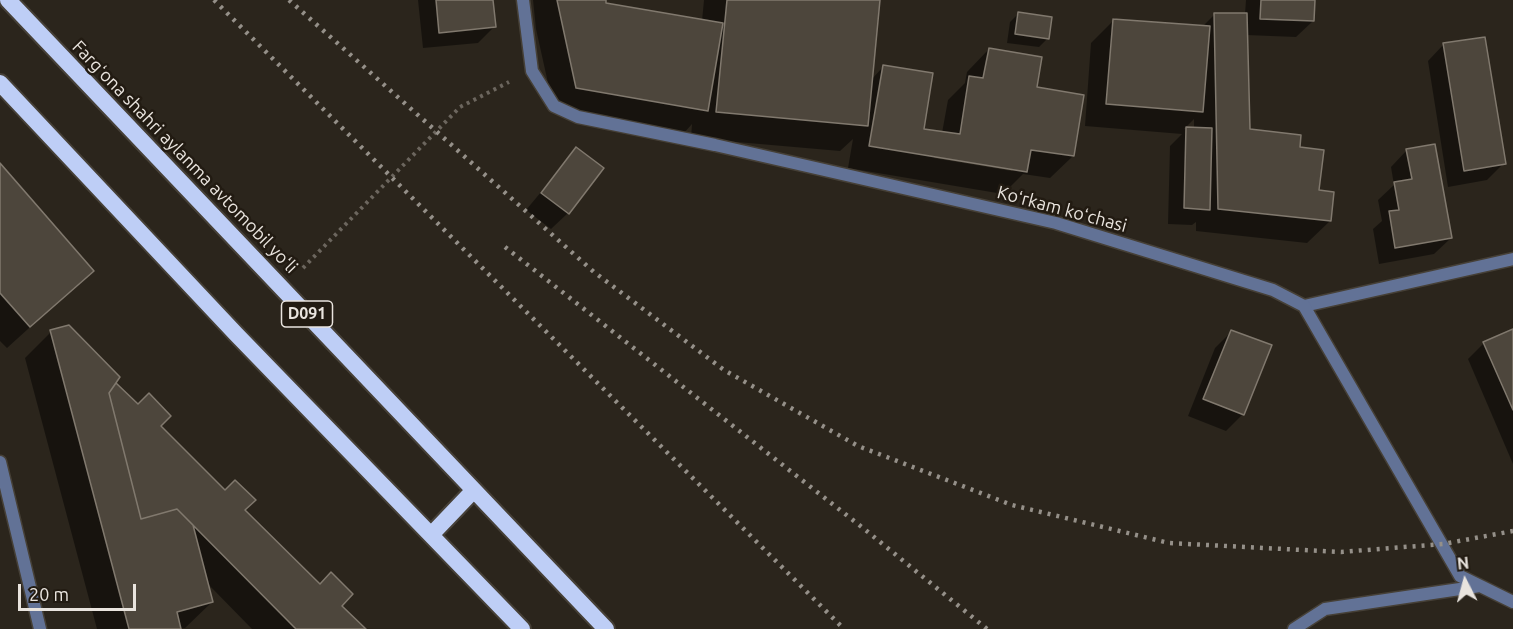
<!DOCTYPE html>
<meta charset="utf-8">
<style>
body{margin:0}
#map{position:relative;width:1513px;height:629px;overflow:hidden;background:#2b251c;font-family:Ubuntu,sans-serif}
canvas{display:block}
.north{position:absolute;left:1435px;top:551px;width:60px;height:60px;-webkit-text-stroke:4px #221b12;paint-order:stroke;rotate:354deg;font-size:16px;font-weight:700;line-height:24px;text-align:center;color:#e9e4de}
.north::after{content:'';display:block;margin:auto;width:21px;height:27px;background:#e9e4de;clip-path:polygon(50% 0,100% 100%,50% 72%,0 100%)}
.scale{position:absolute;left:18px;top:584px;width:118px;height:27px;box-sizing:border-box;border:3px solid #e9e4de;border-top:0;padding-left:8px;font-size:18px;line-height:21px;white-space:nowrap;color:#e9e4de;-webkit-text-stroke:4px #221b12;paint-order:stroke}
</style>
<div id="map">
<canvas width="1513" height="629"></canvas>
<div class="north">N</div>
<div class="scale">20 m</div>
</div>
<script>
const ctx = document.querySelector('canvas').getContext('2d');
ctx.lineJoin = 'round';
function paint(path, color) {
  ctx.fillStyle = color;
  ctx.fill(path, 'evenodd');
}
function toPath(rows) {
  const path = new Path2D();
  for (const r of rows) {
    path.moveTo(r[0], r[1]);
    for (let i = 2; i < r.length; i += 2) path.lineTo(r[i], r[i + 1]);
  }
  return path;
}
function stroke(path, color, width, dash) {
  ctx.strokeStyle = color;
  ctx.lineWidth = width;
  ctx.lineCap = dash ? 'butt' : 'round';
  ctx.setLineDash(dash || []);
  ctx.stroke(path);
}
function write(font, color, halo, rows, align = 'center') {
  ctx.font = font + ' Ubuntu,sans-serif';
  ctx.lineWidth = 5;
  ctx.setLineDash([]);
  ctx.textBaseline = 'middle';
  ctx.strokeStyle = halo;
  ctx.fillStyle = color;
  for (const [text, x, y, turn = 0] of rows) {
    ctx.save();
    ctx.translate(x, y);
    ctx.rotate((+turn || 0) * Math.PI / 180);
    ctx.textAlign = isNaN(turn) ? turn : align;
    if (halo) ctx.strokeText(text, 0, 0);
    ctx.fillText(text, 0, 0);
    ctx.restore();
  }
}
const shadow = toPath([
 [418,0,492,0,495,26,478,43,423,48],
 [533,0,605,0,605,5,702,21,704,0,878,0,871,80,883,67,923,130,942,133,948,100,965,83,967,72,989,49,1035,88,1073,156,1050,178,1023,174,1003,194,848,168,853,139,840,151,691,138,692,124,684,133,554,110,536,29],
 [936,156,1014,168,1012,171,934,158],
 [1246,0,1313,0,1313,21,1296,37,1246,35,1248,131,1298,149,1330,221,1307,243,1196,231,1196,222,1192,225,1168,224,1170,146,1182,134,1085,126,1091,43,1114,20,1202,27,1214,15,1245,14],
 [1194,119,1194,129,1184,129],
 [1019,13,1048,38,1039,47,1007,43,1010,22],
 [1444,44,1504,163,1487,180,1448,187,1428,61],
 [577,149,568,213,551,229,526,210],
 [1407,150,1451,238,1434,254,1379,264,1373,229,1382,221,1378,200,1394,185,1391,167],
 [0,166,92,271,7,348,0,341],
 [1513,330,1513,464,1468,359,1484,343],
 [1232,331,1243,414,1226,431,1188,416,1215,348],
 [51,332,111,388,159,426,363,629,252,629,207,583,212,602,185,628,97,629,25,358]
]);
const building = toPath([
 [436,0,493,0,496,27,439,33,436,0],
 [557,0,606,0,606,3,723,23,708,111,576,88,557,0],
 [727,0,880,0,868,126,716,112,727,0],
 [1261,0,1315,0,1314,21,1260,19,1261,0],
 [1018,12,1052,17,1049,39,1015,34,1018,12],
 [1214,13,1247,13,1250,129,1301,135,1300,147,1324,150,1319,190,1334,192,1331,221,1218,209,1214,13],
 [1113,19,1210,26,1203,112,1106,104,1113,19],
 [1485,37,1506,164,1464,171,1443,43,1485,37],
 [989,48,1042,57,1037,87,1084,95,1074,156,1031,150,1027,172,869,146,883,65,933,73,924,129,960,134,969,76,983,78,989,48],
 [1186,127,1212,128,1210,210,1184,208,1186,127],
 [1435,144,1452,238,1395,248,1389,211,1399,210,1394,182,1412,179,1406,149,1435,144],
 [576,147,604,168,569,214,541,193,576,147],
 [0,163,94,271,30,327,0,293,0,163],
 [69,325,120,377,109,393,141,519,177,509,193,525,213,602,177,612,181,629,129,629,50,330,69,325],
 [1513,329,1513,410,1483,342,1513,329],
 [1231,330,1272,345,1244,415,1203,399,1231,330],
 [116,383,138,404,149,393,171,416,161,426,225,490,235,480,256,500,245,510,320,584,331,572,353,594,342,606,366,629,296,629,177,509,141,519,109,393,116,383]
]);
const path = toPath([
 [303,268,460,107,509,82]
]);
const service = toPath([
 [1304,306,1513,259]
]);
const minor = toPath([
 [523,0,532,71,554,106,578,117,715,145,1056,223,1273,290,1304,306,1460,576,1513,602],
 [0,462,40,629],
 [1294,629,1325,609,1480,586]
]);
const trunk = toPath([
 [8,0,606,629],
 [0,83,236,334,522,629],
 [431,535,473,491]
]);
const rail = toPath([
 [214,0,844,629],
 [289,0,594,272,724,370,858,446,1012,505,1169,543,1341,552,1443,544,1513,531],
 [505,247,863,528,987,629]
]);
const shields = [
 [307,314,51]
];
const shieldNames = [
 ["D091",307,314]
];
const streetNames = [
 ["Fargʻona shahri aylanma avtomobil yoʻli",185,157,46],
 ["Koʻrkam koʻchasi",1062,209,15]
];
paint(shadow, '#0007');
paint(building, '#4d463c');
stroke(building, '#81796e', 1.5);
stroke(service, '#464037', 15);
stroke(minor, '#464037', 15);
stroke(trunk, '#464037', 20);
stroke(path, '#6c665e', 4, [3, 4.5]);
stroke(service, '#627296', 12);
stroke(minor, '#627296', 12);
stroke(trunk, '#becef6', 16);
stroke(rail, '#959089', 4.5, [3, 6]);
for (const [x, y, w] of shields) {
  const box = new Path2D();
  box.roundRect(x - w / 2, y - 13, w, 26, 4.5);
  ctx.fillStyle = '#221b12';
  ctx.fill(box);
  stroke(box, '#e9e4de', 1.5);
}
write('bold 16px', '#e9e4de', null, shieldNames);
write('18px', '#e9e4de', '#221b12', streetNames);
</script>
